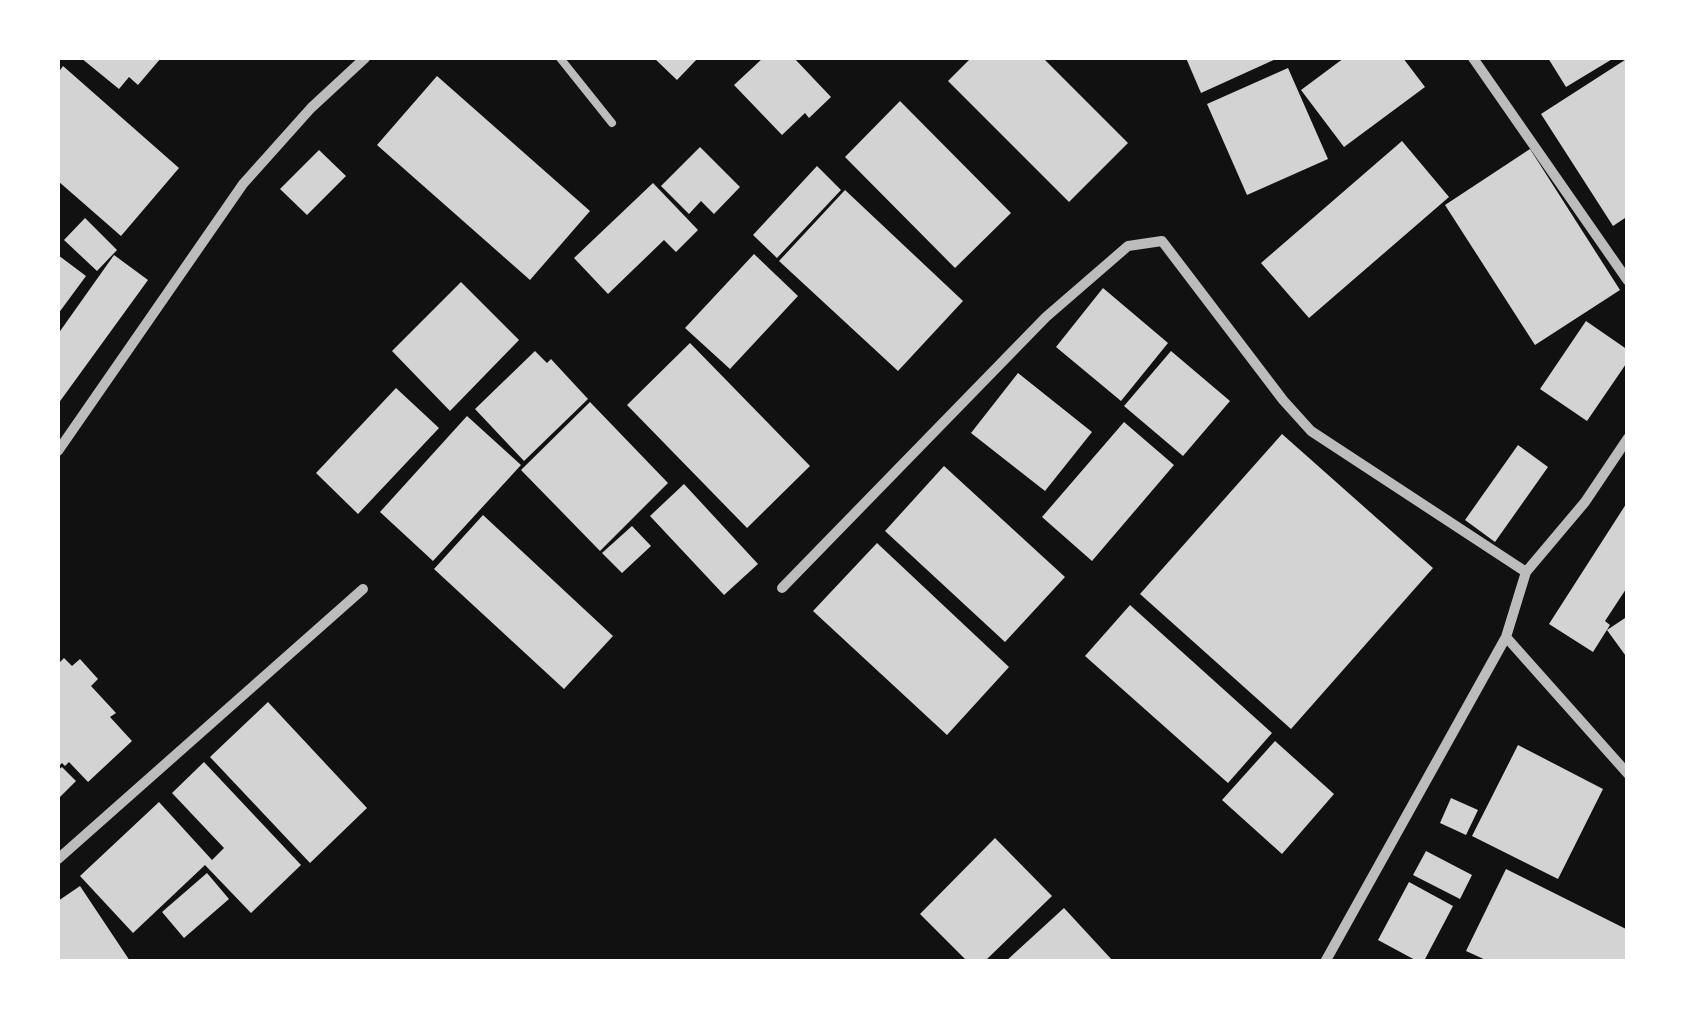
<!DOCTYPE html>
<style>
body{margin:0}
#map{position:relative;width:1685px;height:1019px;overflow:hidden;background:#111;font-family:"Asap Condensed",sans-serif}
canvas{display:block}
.frame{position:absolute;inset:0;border:60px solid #fff;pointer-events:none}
</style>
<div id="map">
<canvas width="1685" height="1019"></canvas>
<div class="frame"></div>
</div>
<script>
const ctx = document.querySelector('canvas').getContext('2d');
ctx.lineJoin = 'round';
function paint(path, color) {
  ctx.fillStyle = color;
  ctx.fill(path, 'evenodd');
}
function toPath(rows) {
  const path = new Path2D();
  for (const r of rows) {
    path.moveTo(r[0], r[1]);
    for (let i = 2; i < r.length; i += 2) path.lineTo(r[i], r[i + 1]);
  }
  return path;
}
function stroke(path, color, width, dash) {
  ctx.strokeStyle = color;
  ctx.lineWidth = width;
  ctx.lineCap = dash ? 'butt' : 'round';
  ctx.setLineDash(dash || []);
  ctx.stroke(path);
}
const building = toPath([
 [81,58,161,58,138,85,129,77,119,89],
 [654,58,698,58,677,80],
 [763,58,794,58,831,97,809,118,805,113,782,135,734,85],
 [971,58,1043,58,1128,143,1069,202,948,81],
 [1186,58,1278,58,1201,93],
 [1344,58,1403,58,1425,87,1344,147,1301,90],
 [1548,58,1614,58,1566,87],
 [1628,58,1628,216,1613,226,1541,114],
 [63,66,179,168,121,236,58,181,58,73],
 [1288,68,1328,159,1247,195,1207,104],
 [437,76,590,211,530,280,377,145],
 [900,101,1011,213,955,268,845,157],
 [1402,141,1449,197,1309,318,1261,263],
 [700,147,740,187,714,214,701,201,689,214,661,186],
 [1530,149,1620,290,1535,345,1445,205],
 [319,150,346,176,307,215,280,189],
 [817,166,841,190,777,258,753,235],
 [653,183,698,230,676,252,664,240,608,294,574,258],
 [845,190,963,301,898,371,779,261],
 [85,218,117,250,97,271,64,240],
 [754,254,798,296,730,369,685,328],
 [58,255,86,276,58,314],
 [114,255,148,280,58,404,58,334],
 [461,282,519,340,450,411,392,351],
 [1103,288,1168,343,1121,401,1056,347],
 [1586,321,1628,350,1628,361,1587,421,1540,389],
 [690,343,810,466,747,528,627,405],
 [535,351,547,363,551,359,588,399,524,461,475,409],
 [1171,351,1230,401,1183,456,1124,406],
 [1018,373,1092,432,1045,491,971,433],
 [396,388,439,428,358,514,316,473],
 [590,402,668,483,600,551,521,470],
 [467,416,521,465,433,561,380,512],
 [1124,422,1174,465,1092,561,1042,517],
 [1282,434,1433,568,1291,729,1140,594],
 [1518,445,1548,467,1495,542,1465,520],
 [944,466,1065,577,1005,642,885,531],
 [684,484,758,564,724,595,650,516],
 [1628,501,1628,586,1605,621,1610,625,1593,652,1549,624],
 [483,515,613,636,564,689,434,569],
 [632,526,651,546,622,573,602,553],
 [877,543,1009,667,947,735,813,611],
 [1130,605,1272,733,1228,783,1085,656],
 [1628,616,1628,659,1607,630],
 [64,658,72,666,80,659,98,679,91,686,116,713,110,717,132,741,88,782,69,762,65,766,62,763,59,766,58,764,58,664],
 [268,702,367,808,310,863,210,757],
 [1275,741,1334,794,1282,854,1222,800],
 [1518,745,1603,789,1558,879,1472,836],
 [204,762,301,865,251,913,205,865,133,933,80,876,159,802,212,860,224,848,172,793],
 [62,767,76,781,58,799,58,770],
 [1451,798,1478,810,1466,835,1440,823],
 [995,838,1052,896,985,961,967,961,920,914],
 [1426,851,1472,875,1460,899,1413,875],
 [1506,869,1628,930,1628,961,1488,961,1466,951],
 [207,873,229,899,184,938,162,912],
 [1409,882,1453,906,1424,961,1417,961,1378,940],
 [80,886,130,961,58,961,58,901],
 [1064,908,1113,961,1006,961]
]);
const service = toPath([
 [560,58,612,123]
]);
const minor = toPath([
 [1473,58,1628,281],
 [58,451,243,184,311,108,365,58],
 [782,588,1046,317,1128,246,1162,241,1283,400,1311,431,1526,572],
 [1506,637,1628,774],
 [58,859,363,589],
 [1325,962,1506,637,1526,572,1585,502,1628,438]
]);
paint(building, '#d3d3d3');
stroke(service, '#bcbcbc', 8);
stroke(minor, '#bcbcbc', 10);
</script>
